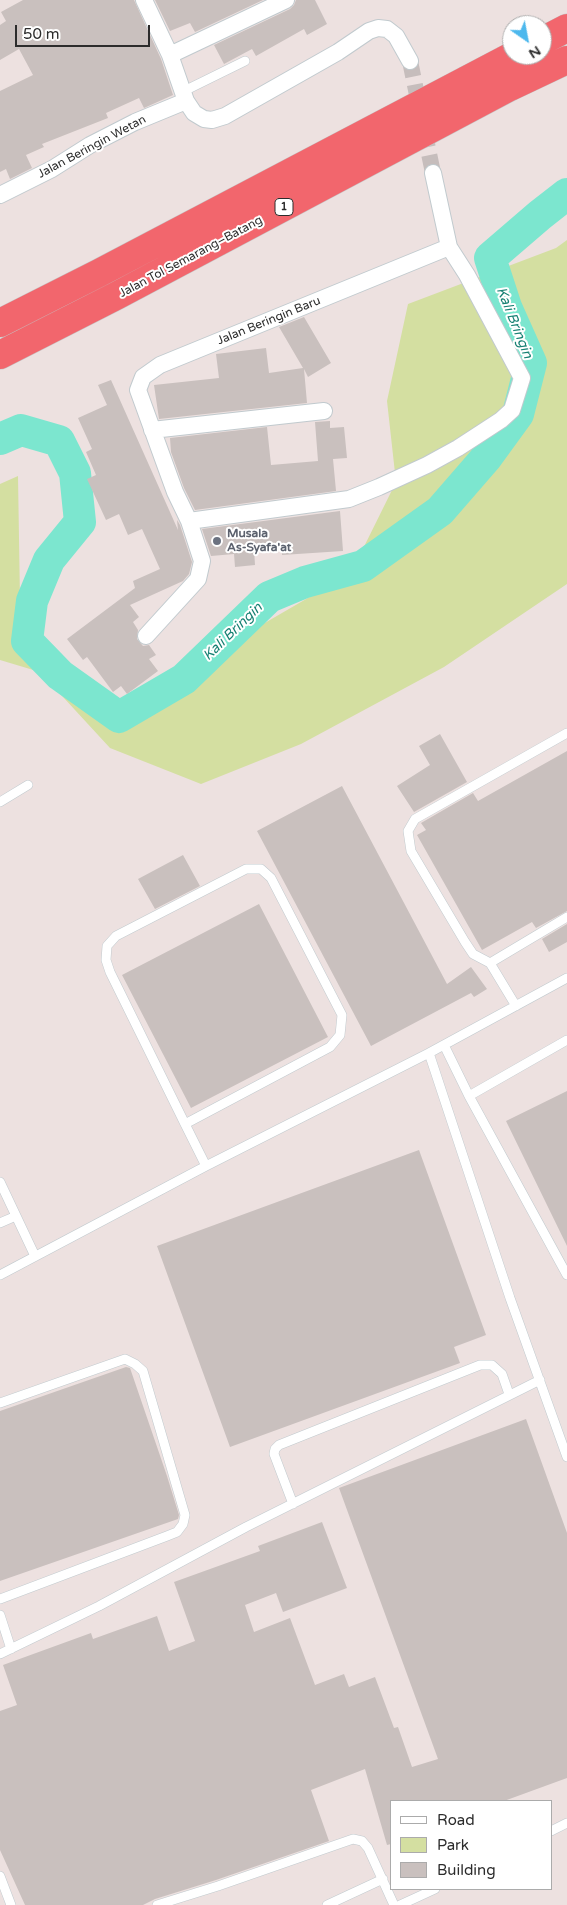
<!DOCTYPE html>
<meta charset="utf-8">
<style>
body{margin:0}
#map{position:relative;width:567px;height:1905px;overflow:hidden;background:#ede1e0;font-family:"Varela Round",sans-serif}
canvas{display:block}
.legend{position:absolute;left:390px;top:1800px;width:162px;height:90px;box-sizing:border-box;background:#fff;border:1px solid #ababab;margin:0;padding:6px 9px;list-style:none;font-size:15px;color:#2c2c2c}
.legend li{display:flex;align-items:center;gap:10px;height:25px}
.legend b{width:25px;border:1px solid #ababab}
.north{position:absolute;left:502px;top:15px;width:50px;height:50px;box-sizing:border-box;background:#fff;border:1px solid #ababab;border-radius:50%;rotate:147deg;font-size:14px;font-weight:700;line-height:20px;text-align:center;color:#2c2c2c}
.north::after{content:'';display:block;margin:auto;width:18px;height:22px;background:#4db8ed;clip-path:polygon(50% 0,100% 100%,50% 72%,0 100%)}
.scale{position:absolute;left:15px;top:25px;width:135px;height:22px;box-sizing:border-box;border:2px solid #2c2c2c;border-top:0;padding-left:6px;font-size:15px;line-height:18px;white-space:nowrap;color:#2c2c2c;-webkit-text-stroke:4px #fff;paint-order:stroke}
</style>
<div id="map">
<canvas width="567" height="1905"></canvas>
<ul class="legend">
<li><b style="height:6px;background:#fff"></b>Road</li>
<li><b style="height:14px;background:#d4dfa1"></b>Park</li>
<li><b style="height:14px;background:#c9c0be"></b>Building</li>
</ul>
<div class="north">N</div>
<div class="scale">50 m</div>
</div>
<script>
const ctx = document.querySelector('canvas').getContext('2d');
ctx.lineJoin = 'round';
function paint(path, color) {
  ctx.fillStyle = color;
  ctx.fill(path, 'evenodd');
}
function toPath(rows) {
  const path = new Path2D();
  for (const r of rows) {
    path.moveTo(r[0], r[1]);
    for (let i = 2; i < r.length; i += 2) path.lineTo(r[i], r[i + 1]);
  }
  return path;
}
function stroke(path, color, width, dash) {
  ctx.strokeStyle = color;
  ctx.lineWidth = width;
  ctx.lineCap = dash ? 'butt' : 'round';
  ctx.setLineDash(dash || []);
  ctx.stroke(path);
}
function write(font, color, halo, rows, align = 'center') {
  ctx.font = font + ' "Varela Round",sans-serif';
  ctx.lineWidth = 4;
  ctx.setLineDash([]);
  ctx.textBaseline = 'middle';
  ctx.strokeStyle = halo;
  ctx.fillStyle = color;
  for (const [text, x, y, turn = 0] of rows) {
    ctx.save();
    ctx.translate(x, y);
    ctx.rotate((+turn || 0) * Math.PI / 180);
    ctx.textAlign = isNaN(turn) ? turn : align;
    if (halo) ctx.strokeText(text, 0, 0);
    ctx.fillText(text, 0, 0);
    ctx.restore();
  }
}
const green = toPath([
 [567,240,567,584,444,667,301,744,201,784,110,748,40,672,0,660,0,484,18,476,20,600,56,657,114,699,132,704,171,691,244,635,351,573,396,482,387,401,408,304,556,248]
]);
const river = toPath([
 [0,439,21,430,59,441,75,473,80,522,49,560,32,601,27,641,60,675,119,717,184,679,269,597,305,582,363,566,440,511,486,458,518,414,531,363,506,307,490,258,540,215,567,194]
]);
const building = toPath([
 [23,0,134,0,161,59,173,95,144,108,139,98,106,113,108,118,42,144,44,147,26,155,32,168,10,179,6,169,0,172,0,91,33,75,19,49,0,60,0,25,6,21,1,12],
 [155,0,263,0,195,32,190,23,170,31],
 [296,0,315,0,327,24,307,35,304,29,256,56,252,49,224,64,214,45,290,9,294,5],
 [304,317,331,363,308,377,304,369,307,403,159,419,154,385,219,378,216,354,266,348,269,373,303,368,279,327],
 [111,380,178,530,177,520,180,525,192,562,189,574,183,581,130,605,139,617,133,622,138,630,137,639,143,646,149,645,156,655,149,659,158,671,127,694,121,686,113,692,87,657,83,660,67,639,135,588,133,581,160,569,142,529,128,535,119,514,106,520,87,479,96,475,86,452,92,449,78,418,107,405,98,385],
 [330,421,330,428,344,427,347,458,333,459,336,491,195,510,184,488,171,452,170,438,267,427,271,465,318,461,315,422],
 [340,511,343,551,282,555,282,546,254,549,255,565,235,567,234,554,211,556,202,529],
 [440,734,467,782,414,812,397,786,430,765,419,746],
 [567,751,567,911,536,928,532,922,482,950,417,835,426,830,421,823,473,793,478,801],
 [342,786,447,984,471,967,487,989,474,997,471,993,371,1046,257,831],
 [183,855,200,886,155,909,138,879],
 [259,904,328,1037,191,1108,122,975],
 [567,924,567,942,549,952,542,939],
 [567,1091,567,1246,506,1121],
 [419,1150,486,1335,454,1347,460,1363,230,1447,157,1246],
 [126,1367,130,1368,167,1476,179,1515,178,1519,0,1581,0,1411],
 [526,1419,567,1533,567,1778,504,1801,391,1801,391,1844,387,1845,365,1769,311,1790,329,1841,216,1880,155,1899,143,1905,25,1905,0,1850,0,1711,17,1705,3,1665,91,1633,93,1639,157,1616,169,1651,195,1641,174,1582,260,1551,258,1546,322,1522,347,1588,283,1612,276,1593,245,1605,254,1632,290,1618,315,1685,344,1674,349,1687,375,1677,394,1728,398,1727,412,1767,438,1759,339,1488]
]);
const streetTunnel = toPath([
 [410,61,433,173]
]);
const lane = toPath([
 [182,92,245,61],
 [0,802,28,785],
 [490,963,473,954,465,942,411,851,408,831,415,819,567,733],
 [567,978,429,1053,510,1298,567,1457],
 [516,1006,490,963,567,917],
 [444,1045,469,1096,567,1040],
 [469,1096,567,1275],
 [185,1124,330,1047,340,1035,342,1015,271,878,261,869,246,869,116,936,107,946,106,960,110,972,185,1124,206,1166],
 [0,1182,35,1256],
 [0,1223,16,1216],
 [0,1275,206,1166,429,1053],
 [0,1403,125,1359,135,1364,143,1371,185,1515,183,1524,177,1532,167,1536,0,1599],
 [293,1504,274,1454,275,1449,279,1445,480,1365,492,1365,502,1374,509,1394],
 [0,1615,11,1649],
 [0,1654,99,1606,246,1527,540,1380],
 [551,1831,567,1823],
 [0,1876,11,1905],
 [157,1905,218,1886,353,1839,362,1841,368,1848,394,1905],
 [327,1905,383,1879],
 [400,1905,435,1889]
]);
const street = toPath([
 [144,0,170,55,186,101,194,113,204,119,212,120,225,116,338,52,369,31,378,28,387,29,396,36,410,61],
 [170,55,286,0],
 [0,195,52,169,90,145,135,122,186,101],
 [152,430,324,411],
 [189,521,349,499,379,487,427,465,458,448,501,420,512,410,522,378,467,275,449,247,433,173],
 [146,636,198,579,202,561,189,521,175,492,138,390,143,377,160,365,449,247]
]);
const highway = toPath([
 [542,41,567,28],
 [0,323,99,273,514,55],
 [0,355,116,296,510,87,567,60]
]);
const markers = [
 [217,541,5,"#6b7280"]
];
const shields = [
 [284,207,18]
];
const shieldNames = [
 ["1",284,207]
];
const streetNames = [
 ["Jalan Beringin Wetan",92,147,-28],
 ["Jalan Tol Semarang–Batang",191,257,-28],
 ["Jalan Beringin Baru",269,321,-22]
];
const worshipNames = [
 ["Musala",227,534],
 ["As-Syafa'at",227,548]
];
const waterNames = [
 ["Kali Bringin",514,323,68],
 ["Kali Bringin",233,632,-44]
];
paint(green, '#d4dfa1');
stroke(river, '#7ce6cf', 32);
paint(building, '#c9c0be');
stroke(streetTunnel, '#c6bdbc', 16, [16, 8]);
stroke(lane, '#c1cace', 10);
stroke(street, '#c1cace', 18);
stroke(highway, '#c4c4c4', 29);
stroke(lane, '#fff', 9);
stroke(street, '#fff', 16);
stroke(highway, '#f2666d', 28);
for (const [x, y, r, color] of markers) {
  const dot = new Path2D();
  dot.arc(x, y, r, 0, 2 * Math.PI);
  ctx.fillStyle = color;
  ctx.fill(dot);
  stroke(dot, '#fff', 2);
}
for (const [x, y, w] of shields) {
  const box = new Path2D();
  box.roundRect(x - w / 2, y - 8.5, w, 17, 4);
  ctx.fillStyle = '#fff';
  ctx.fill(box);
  stroke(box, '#2c2c2c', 1);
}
write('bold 11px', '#2c2c2c', null, shieldNames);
write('12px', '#2c2c2c', '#fff', streetNames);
write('bold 12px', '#5b616d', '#fff', worshipNames, 'left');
write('italic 14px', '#178173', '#fff', waterNames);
</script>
